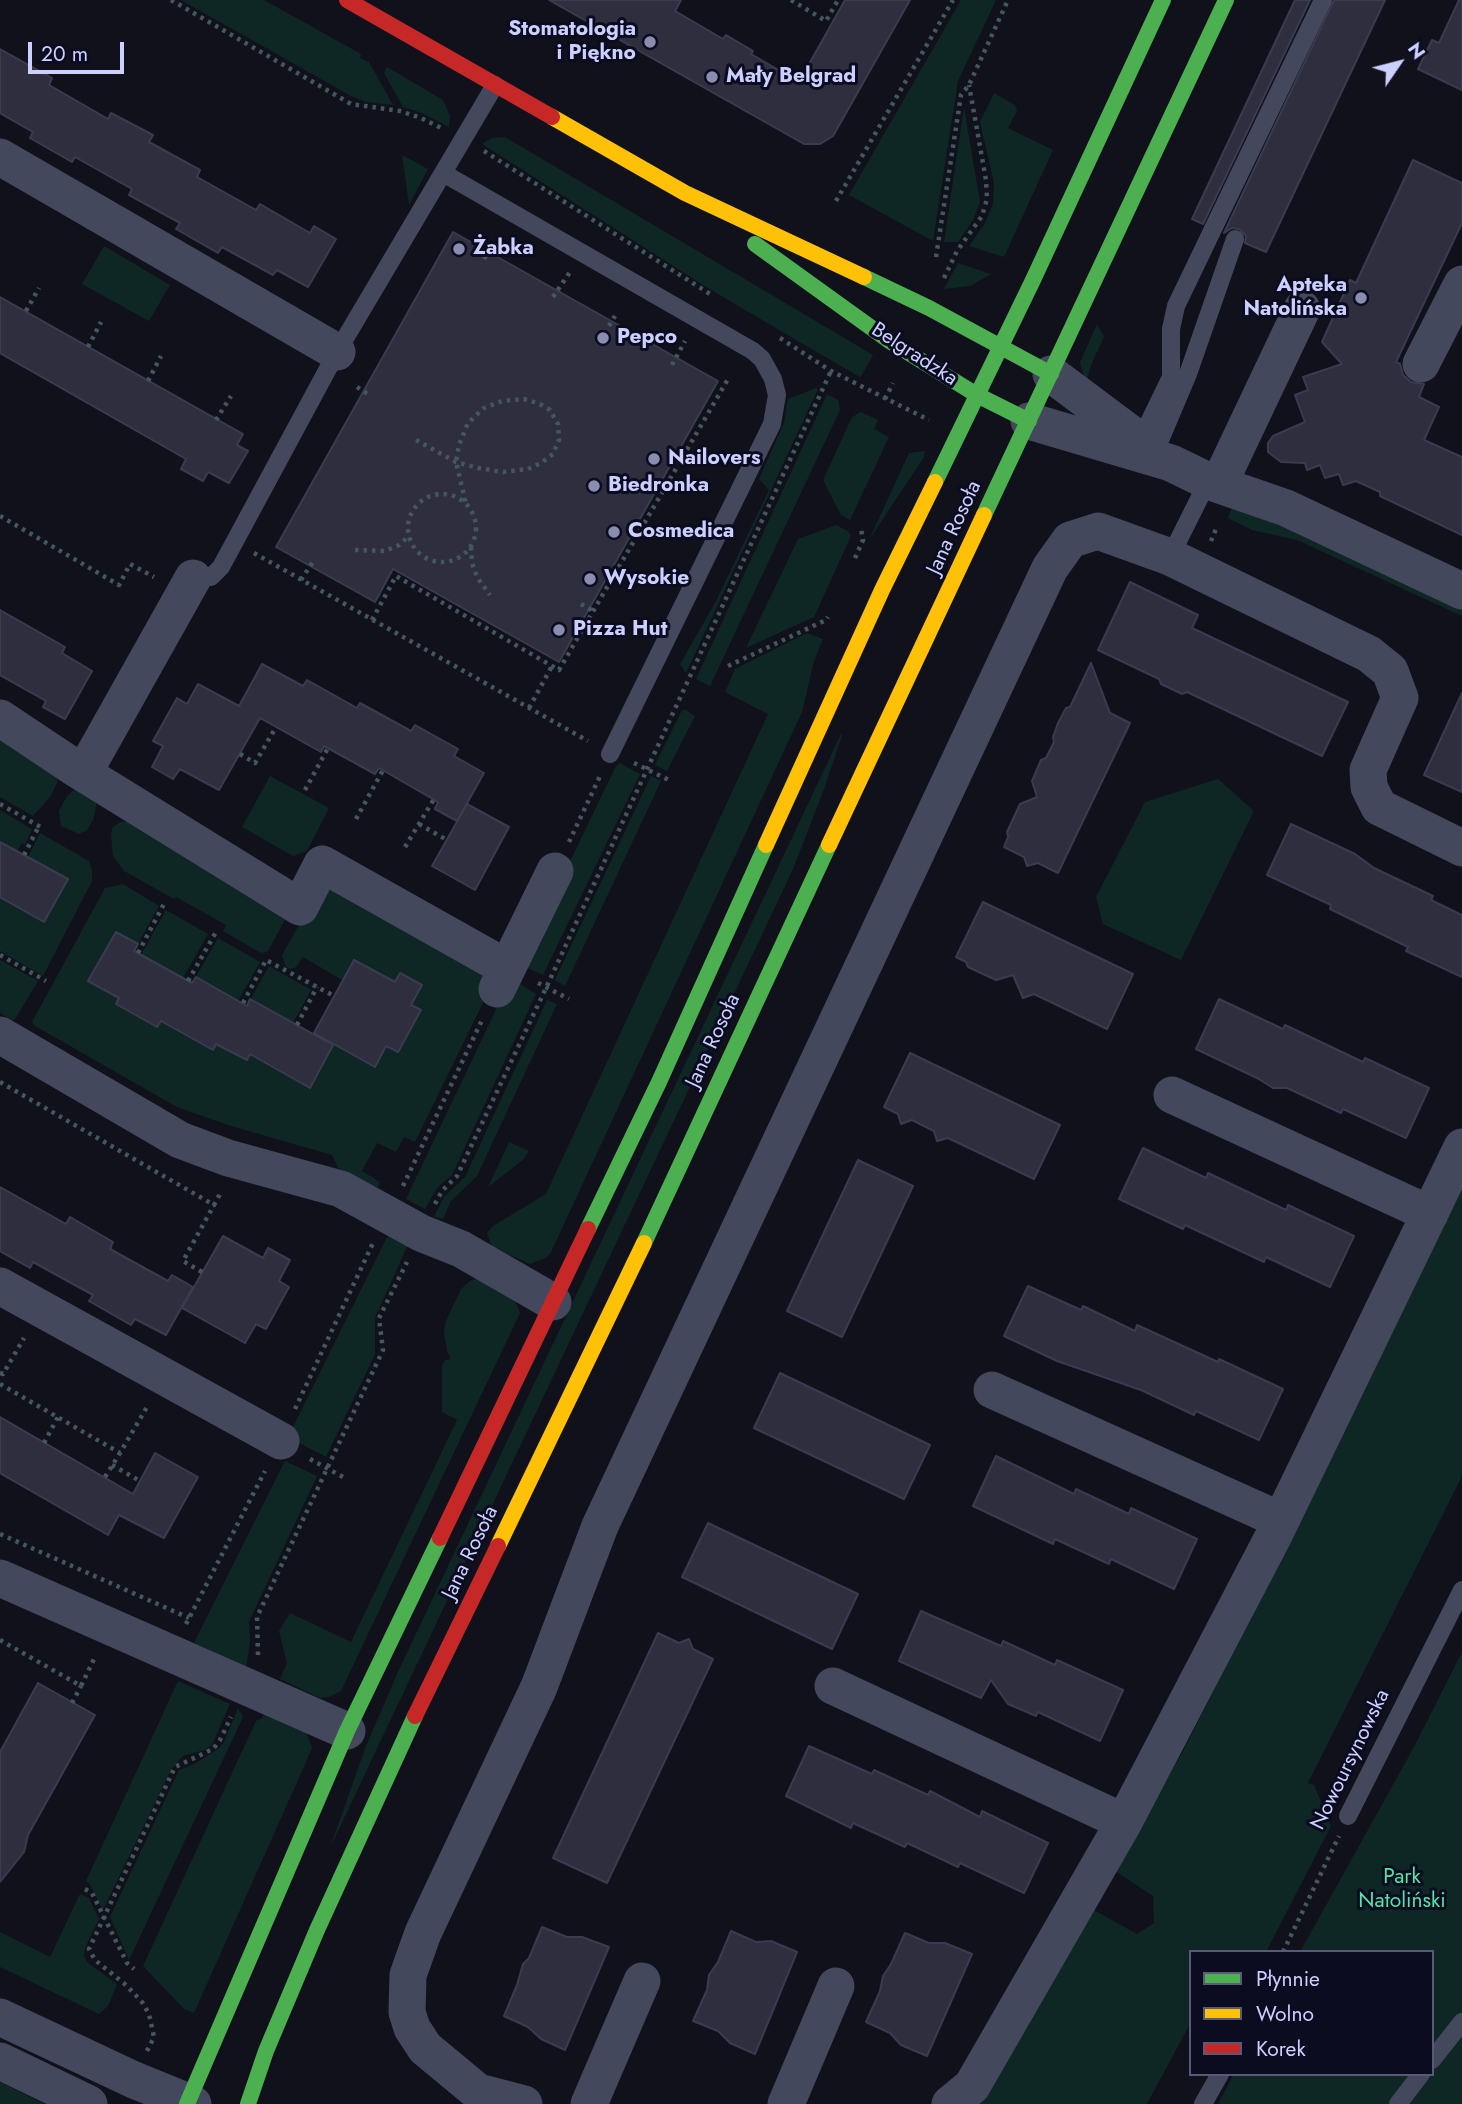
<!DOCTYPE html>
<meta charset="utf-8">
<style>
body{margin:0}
#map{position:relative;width:1462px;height:2104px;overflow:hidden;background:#11111c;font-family:Jost,sans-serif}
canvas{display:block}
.legend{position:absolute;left:1189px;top:1950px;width:245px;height:126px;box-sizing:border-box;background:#0c0c21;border:2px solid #595a7a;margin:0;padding:9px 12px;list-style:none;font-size:21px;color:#ccd0ff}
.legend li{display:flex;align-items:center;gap:14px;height:35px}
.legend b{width:35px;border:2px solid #595a7a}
.north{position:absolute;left:1364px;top:28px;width:70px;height:70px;-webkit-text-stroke:5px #0c0c21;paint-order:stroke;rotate:55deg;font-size:19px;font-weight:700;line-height:28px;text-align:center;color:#ccd0ff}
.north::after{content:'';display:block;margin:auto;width:24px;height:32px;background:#ccd0ff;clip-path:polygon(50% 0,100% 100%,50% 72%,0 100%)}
.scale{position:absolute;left:28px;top:42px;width:96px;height:32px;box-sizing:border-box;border:4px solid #ccd0ff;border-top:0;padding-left:9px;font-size:21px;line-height:24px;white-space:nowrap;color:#ccd0ff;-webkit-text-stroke:5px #0c0c21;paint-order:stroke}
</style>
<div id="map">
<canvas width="1462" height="2104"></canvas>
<ul class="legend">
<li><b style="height:9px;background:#4caf50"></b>Płynnie</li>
<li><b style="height:9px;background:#ffc107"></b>Wolno</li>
<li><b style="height:9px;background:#c62828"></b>Korek</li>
</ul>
<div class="north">N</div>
<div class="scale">20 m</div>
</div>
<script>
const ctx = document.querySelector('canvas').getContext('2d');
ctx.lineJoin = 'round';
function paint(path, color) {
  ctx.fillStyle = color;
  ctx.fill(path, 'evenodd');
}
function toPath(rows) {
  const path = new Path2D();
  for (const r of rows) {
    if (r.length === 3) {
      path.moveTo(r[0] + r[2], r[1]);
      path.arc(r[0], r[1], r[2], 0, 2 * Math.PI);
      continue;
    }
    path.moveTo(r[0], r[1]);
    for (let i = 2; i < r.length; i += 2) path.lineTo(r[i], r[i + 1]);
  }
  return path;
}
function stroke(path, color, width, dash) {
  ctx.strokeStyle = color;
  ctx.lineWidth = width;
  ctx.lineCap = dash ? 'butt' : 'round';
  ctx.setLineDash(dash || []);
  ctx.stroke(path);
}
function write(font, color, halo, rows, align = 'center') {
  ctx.font = font + ' Jost,sans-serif';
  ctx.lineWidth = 6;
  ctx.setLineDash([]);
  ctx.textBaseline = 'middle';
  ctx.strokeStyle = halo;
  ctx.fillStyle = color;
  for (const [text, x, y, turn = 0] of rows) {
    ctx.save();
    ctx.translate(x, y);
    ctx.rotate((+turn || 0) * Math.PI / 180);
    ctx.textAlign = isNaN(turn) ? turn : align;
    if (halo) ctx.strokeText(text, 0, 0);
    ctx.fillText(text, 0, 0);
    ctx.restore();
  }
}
const green = toPath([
 [181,0,264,0,361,54,360,58,369,62,393,105,366,102,351,96],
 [961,0,996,0,958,81,933,241,849,195],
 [387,67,443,100,450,116,449,127,422,113,403,107,384,73],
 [994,93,1015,105,1017,111,1008,128,1053,150,1004,257,969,246,985,223,993,204,994,183,980,122],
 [964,107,980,202,973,220,958,242,944,242],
 [505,137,873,355,862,375,860,377,808,347,708,288,482,144,492,138],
 [402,155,428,169,409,205],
 [104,246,170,285,149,321,82,284],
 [958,263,991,274,970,286,944,289],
 [1097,324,1104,337,1091,365,1086,384,1080,362],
 [816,388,818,389,686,673,680,664,715,603,769,490,759,479,784,423,788,399],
 [827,394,838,400,840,410,710,686,696,679],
 [861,412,878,420,874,429,889,437,850,520,841,515,823,480,852,417],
 [925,451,924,457,869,540,909,453],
 [1233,504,1462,610,1462,616,1297,540,1252,530,1228,518],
 [836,525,848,531,851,536,814,617,746,648,798,539],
 [807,633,823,639,814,661,802,712,551,1252,546,1258,530,1264,492,1247,487,1233,493,1226,546,1194,768,714,725,692,735,669],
 [682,710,686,710,695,716,667,771,655,765],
 [0,733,57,776,57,783,50,797,33,816,0,797],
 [841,734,842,735,823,792,793,869,330,1848,366,1746,397,1674],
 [620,763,640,774,543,975,520,965,616,766],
 [270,776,329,808,307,851,293,856,242,827],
 [651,776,661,781,565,986,555,980],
 [1218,779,1254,811,1181,960,1103,924,1096,897,1145,802],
 [75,789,97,802,93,820,87,830,79,834,61,826,59,811,67,796],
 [0,810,32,829,25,845,22,843,17,851,0,841],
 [130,821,287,916,268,951,261,953,223,931,226,925,176,897,174,899,124,871,113,856,111,836,112,828,120,822],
 [40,833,89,861,92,871,92,881,43,976,0,951,0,897,44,922,68,880,28,857],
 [123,884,159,906,138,944,115,932,89,981,119,998,116,1005,157,1027,161,1021,212,1050,216,1044,246,1060,250,1054,310,1087,334,1044,375,1067,386,1046,398,1052,421,1011,411,1005,421,985,400,973,395,982,354,960,342,980,303,957,296,967,292,969,286,967,282,955,322,884,498,972,415,1142,404,1137,396,1152,377,1143,362,1171,380,1182,378,1188,338,1168,332,1155,228,1125,177,1107,35,1026,32,1022,105,888],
 [166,910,208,934,183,978,141,955],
 [218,938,260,962,238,1001,196,977],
 [0,960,38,981,15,1019,11,1020,0,1013],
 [269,966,311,990,293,1023,250,1000],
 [511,978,536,994,452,1175,437,1188,425,1209,406,1199],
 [547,1000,557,1004,477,1176,451,1201,443,1219,434,1217,444,1197,465,1177],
 [509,1142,529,1151,524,1159,488,1187],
 [1462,1190,1462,1476,1308,1783,1314,1785,1331,1826,1266,1952,1191,1952,1191,2022,1147,2104,975,2104,1092,1909,1137,1934,1154,1923,1153,1896,1115,1871,1181,1755,1307,1507],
 [396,1230,411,1238,375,1318,375,1354,326,1457,288,1437,386,1239],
 [479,1278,513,1296,520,1313,341,1691,329,1697,320,1698,280,1679,287,1663,279,1631,290,1613,351,1642,457,1420,442,1412,442,1366,445,1360,451,1359,447,1351,444,1332,446,1321,461,1289,470,1281],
 [285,1461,317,1476,249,1622,250,1642,246,1668,194,1643],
 [1462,1652,1462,2104,1218,2104,1234,2074,1432,2074,1432,1952,1300,1952,1414,1747],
 [178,1681,230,1704,212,1745,204,1750,183,1756,172,1768,103,1910,89,1883,86,1881],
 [238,1708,243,1717,129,1960,110,1917,179,1770,194,1764,218,1749,224,1742],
 [265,1713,306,1732,312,1747,310,1753,194,2013,184,2009,143,1966,256,1721,262,1718],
 [80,1894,89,1898,99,1919,85,1948,84,1957,88,1963,117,1984,108,2006,99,2014,0,1967,0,1932,50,1957],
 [0,2082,44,2104,0,2104]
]);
const building = toPath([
 [549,0,681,0,675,11,723,39,726,35,753,51,751,54,799,82,845,0,910,0,833,136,820,144,804,144,549,0],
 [1295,0,1310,0,1203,224,1192,219,1295,0],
 [1334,0,1385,0,1266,252,1245,243,1246,236,1239,229,1232,228,1224,233,1334,0],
 [1459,0,1462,0,1462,90,1418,69,1432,40,1439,43,1459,0],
 [0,49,52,78,49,85,108,119,111,113,153,135,149,142,200,170,197,177,256,210,260,204,310,233,314,226,336,239,308,287,277,270,273,275,222,247,218,253,176,229,180,223,129,195,132,189,75,157,72,162,30,138,33,132,0,113,0,49],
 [1413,160,1462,183,1462,223,1396,362,1400,364,1403,375,1411,382,1424,384,1419,397,1439,407,1424,440,1462,457,1462,535,1380,496,1380,492,1356,481,1343,485,1339,474,1325,478,1320,465,1307,470,1305,463,1281,462,1268,452,1268,443,1273,436,1305,422,1295,395,1308,390,1303,377,1342,364,1322,342,1350,280,1356,283,1413,160],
 [453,232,718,381,559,662,393,569,375,602,276,547,453,232],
 [0,297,243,434,237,445,248,451,229,483,208,472,203,481,181,469,186,459,0,353,0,297],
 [1130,582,1198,615,1192,628,1348,702,1322,756,1187,692,1182,694,1161,684,1159,679,1098,650,1130,582],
 [0,610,65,647,62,653,92,671,65,719,43,707,46,701,0,675,0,610],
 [1091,663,1110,713,1130,723,1058,873,1038,863,1027,866,1024,857,1004,847,1008,837,1007,832,1020,804,1037,797,1032,781,1041,760,1046,758,1054,742,1053,737,1058,723,1066,708,1070,707,1091,663],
 [262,664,303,686,307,680,357,708,360,703,411,731,415,725,458,749,454,756,484,773,457,821,435,809,438,802,379,768,375,774,324,746,321,752,260,718,219,790,180,769,173,779,152,767,163,746,153,741,177,698,187,704,198,684,239,706,262,664],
 [1462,693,1462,792,1424,775,1462,693],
 [467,804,509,827,475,890,432,866,467,804],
 [1291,824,1355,854,1374,868,1433,896,1431,900,1462,915,1462,977,1406,951,1408,947,1330,909,1331,905,1267,875,1291,824],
 [0,842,68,879,44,922,0,897,0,842],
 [983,902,1133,974,1107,1029,1034,994,1023,998,1013,975,996,980,968,967,966,962,956,957,983,902],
 [116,932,138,944,134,951,192,983,196,977,247,1006,250,999,333,1045,310,1088,250,1054,247,1060,216,1044,213,1050,161,1021,157,1027,116,1004,119,998,88,981,116,932],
 [354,960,395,982,400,973,422,985,411,1005,421,1010,398,1052,386,1046,375,1067,314,1033,354,960],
 [1219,999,1283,1029,1285,1025,1363,1062,1365,1058,1429,1088,1406,1138,1343,1109,1341,1113,1287,1088,1273,1088,1259,1079,1196,1049,1219,999],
 [910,1053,1060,1125,1034,1179,948,1138,937,1141,934,1131,912,1120,901,1124,898,1114,884,1107,910,1053],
 [1143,1148,1206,1178,1208,1173,1286,1210,1288,1205,1354,1236,1330,1287,1266,1257,1264,1262,1185,1225,1183,1229,1119,1199,1143,1148],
 [858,1160,913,1186,842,1337,787,1311,858,1160],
 [0,1187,66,1224,70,1217,113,1242,110,1249,168,1281,172,1275,193,1287,166,1335,135,1319,131,1325,89,1301,93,1295,33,1262,30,1268,0,1251,0,1187],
 [223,1236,263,1258,268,1248,290,1260,279,1281,289,1287,266,1329,256,1324,245,1343,182,1308,223,1236],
 [1028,1286,1081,1310,1083,1306,1135,1331,1137,1325,1218,1362,1219,1359,1283,1389,1259,1440,1196,1411,1194,1415,1141,1390,1057,1361,1004,1336,1028,1286],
 [780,1373,930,1445,904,1499,754,1428,780,1373],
 [0,1417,133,1494,155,1453,198,1477,164,1538,119,1515,108,1535,0,1473,0,1417],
 [996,1456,1074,1494,1076,1489,1129,1514,1131,1508,1197,1539,1174,1589,1111,1559,1109,1564,1055,1539,1053,1544,973,1506,996,1456],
 [708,1523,858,1594,832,1649,682,1577,708,1523],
 [921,1611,1001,1646,1003,1641,1055,1665,1057,1660,1123,1690,1100,1741,1038,1712,1036,1716,1008,1704,991,1680,981,1698,899,1661,921,1611],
 [658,1633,679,1643,689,1639,693,1649,713,1659,607,1883,553,1858,658,1633],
 [38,1683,95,1715,28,1835,24,1852,0,1882,0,1752,38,1683],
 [809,1746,872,1774,874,1770,928,1795,930,1791,980,1817,982,1811,1048,1843,1024,1893,960,1863,958,1867,907,1843,905,1847,853,1823,851,1828,786,1796,809,1746],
 [542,1927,567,1937,582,1937,609,1947,565,2050,541,2039,528,2027,504,2016,517,1985,523,1964,529,1958,542,1927],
 [731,1931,756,1942,771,1941,797,1952,755,2054,730,2043,718,2031,693,2021,707,1990,709,1975,718,1962,731,1931],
 [905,1933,929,1943,945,1943,972,1954,927,2056,901,2045,890,2033,866,2022,880,1991,883,1976,891,1964,905,1933]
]);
const path = toPath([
 [171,0,351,104,400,111,421,118,443,129],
 [791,0,826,21,838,0],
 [484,151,710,294],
 [836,201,953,0],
 [936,257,961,95,969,85,1008,0],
 [484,259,492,244],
 [944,278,957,251,982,216,987,199,986,180,969,85],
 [553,297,570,272],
 [26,311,39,288],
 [609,326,615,316],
 [780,338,831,371,929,420],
 [644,346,650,336],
 [88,347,101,322],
 [672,365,685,341],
 [148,381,161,356],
 [357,387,369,395],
 [885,399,893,383],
 [216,420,231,396],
 [416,440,456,462,478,468,503,472,528,469,541,463,553,454,559,440,558,424,550,410,540,404,524,399,502,401,484,408,468,423,459,445,456,462,466,504],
 [442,528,34],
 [0,516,119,585,130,564,154,577],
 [1211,541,1216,529],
 [471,547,472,563,477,577,490,595],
 [355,550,385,551,399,545,409,536],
 [254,553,588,741],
 [855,558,863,540,861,529],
 [301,580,314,560],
 [581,604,593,611],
 [372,620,396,576,559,670,728,379],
 [728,666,826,620,828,617],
 [529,708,552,666],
 [240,754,255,763,276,727],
 [634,763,671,781],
 [305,790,328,748],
 [0,804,44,829],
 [356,819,383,770],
 [419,824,447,840],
 [569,842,601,774],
 [405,847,434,799],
 [24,855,39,826],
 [138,953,165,902],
 [0,955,46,981],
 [188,981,216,932],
 [538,983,569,999],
 [243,1003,266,960,334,996],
 [297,1025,317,987],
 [0,1082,214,1205,221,1192],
 [403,1186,482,1020],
 [435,1204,442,1191,457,1176,546,988,831,371],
 [202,1272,183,1261,214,1205],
 [0,1373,3,1374,24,1338],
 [0,1384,120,1453,147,1407],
 [295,1409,373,1243],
 [44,1443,58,1417],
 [310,1459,343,1477],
 [112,1465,140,1481],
 [105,1477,120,1453],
 [0,1534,189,1618],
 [186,1624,265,1471],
 [0,1640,81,1686,95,1657],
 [258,1655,257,1617,383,1350,379,1318,407,1262],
 [72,1703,81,1686],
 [85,1889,92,1893,127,1963,134,1969],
 [1283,1952,1339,1836],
 [147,2051,154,2037,149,2014,142,2002,126,1985,95,1960,89,1949,175,1767,213,1749,220,1740,231,1717]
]);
const lane = toPath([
 [443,173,753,351,762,359,773,379,777,395,772,424,610,754],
 [1140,441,1171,377,1171,329,1176,306,1323,0],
 [1155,452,1188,374,1235,239],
 [1170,557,1208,481],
 [193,578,211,577,221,567,337,352,495,85],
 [1348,1816,1462,1590],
 [1432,2060,1462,2022],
 [1203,2104,1220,2074],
 [1398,2104,1421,2074]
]);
const street = toPath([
 [0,157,337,352],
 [1421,364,1462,284],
 [1051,374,1150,448],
 [1029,421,1171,463,1208,481,1286,508,1462,591],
 [1219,484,1302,309],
 [0,718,78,770,300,907,322,864,507,968],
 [78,770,92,758,193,578],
 [497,989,555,871],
 [0,1035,180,1140,228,1158,341,1189,421,1233,461,1249,553,1302],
 [1172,1095,1430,1214],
 [0,1286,281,1441],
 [992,1390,1280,1520],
 [0,1578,347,1731],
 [833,1686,1124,1822],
 [0,2017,134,2080,193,2104],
 [0,2061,89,2104],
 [524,2104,478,2092,425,2048,412,2028,407,2012,408,1975,423,1933,539,1687,600,1526,1050,568,1070,540,1098,531,1170,557,1369,654,1390,671,1400,698,1368,770,1369,787,1379,807,1462,848],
 [589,2104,642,1981],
 [786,2104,836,1986],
 [950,2104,972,2086,1124,1822,1274,1535,1462,1147]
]);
const fast = toPath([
 [755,244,891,342,977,395,1029,421],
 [864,277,929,308,1051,374],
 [935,482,1033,280,1163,0],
 [984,515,1226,0],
 [588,1229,659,1082,766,845],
 [644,1243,829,845],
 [187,2104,347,1731,440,1538],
 [248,2104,266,2051,317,1930,415,1716]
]);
const slow = toPath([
 [552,117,685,193,864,277],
 [766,845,882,590,935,482],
 [829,845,984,515],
 [498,1546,644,1243]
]);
const jam = toPath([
 [347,0,552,117],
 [440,1538,588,1229],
 [415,1716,498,1546]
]);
const markers = [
 [650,42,7,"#8b8db0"],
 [712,77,7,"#8b8db0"],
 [459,249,7,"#8b8db0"],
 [1361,298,7,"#8b8db0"],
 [603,338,7,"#8b8db0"],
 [654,459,7,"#8b8db0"],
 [594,486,7,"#8b8db0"],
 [614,532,7,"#8b8db0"],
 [590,579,7,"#8b8db0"],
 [559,630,7,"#8b8db0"]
];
const poiNames = [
 ["Stomatologia",636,30,"right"],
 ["i Piękno",636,54,"right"],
 ["Mały Belgrad",726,77],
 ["Żabka",473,249],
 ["Apteka",1347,286,"right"],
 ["Natolińska",1347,310,"right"],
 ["Pepco",617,338],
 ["Nailovers",668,459],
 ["Biedronka",608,486],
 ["Cosmedica",628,532],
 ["Wysokie",604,579],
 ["Pizza Hut",573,630]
];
const streetNames = [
 ["Belgradzka",914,355,33],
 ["Jana Rosoła",955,528,-65],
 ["Jana Rosoła",714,1041,-65],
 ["Jana Rosoła",471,1553,-64],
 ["Nowoursynowska",1351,1760,-64]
];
const parkNames = [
 ["Park",1402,1878],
 ["Natoliński",1402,1902]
];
paint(green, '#0e2724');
paint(building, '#2e2e3e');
stroke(building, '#3a3b51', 2);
stroke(path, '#43575f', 4.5, [3.5, 5]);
stroke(lane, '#44485d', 18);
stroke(street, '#44485d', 37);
stroke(fast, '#4caf50', 16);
stroke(slow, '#ffc107', 16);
stroke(jam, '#c62828', 16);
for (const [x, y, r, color] of markers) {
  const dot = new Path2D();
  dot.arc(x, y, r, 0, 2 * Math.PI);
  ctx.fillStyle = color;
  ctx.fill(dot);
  stroke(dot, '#0c0c21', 2.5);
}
write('bold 21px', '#ccd0ff', '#0c0c21', poiNames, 'left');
write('21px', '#ccd0ff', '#0c0c21', streetNames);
write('21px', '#50e6a3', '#0c0c21', parkNames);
</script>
